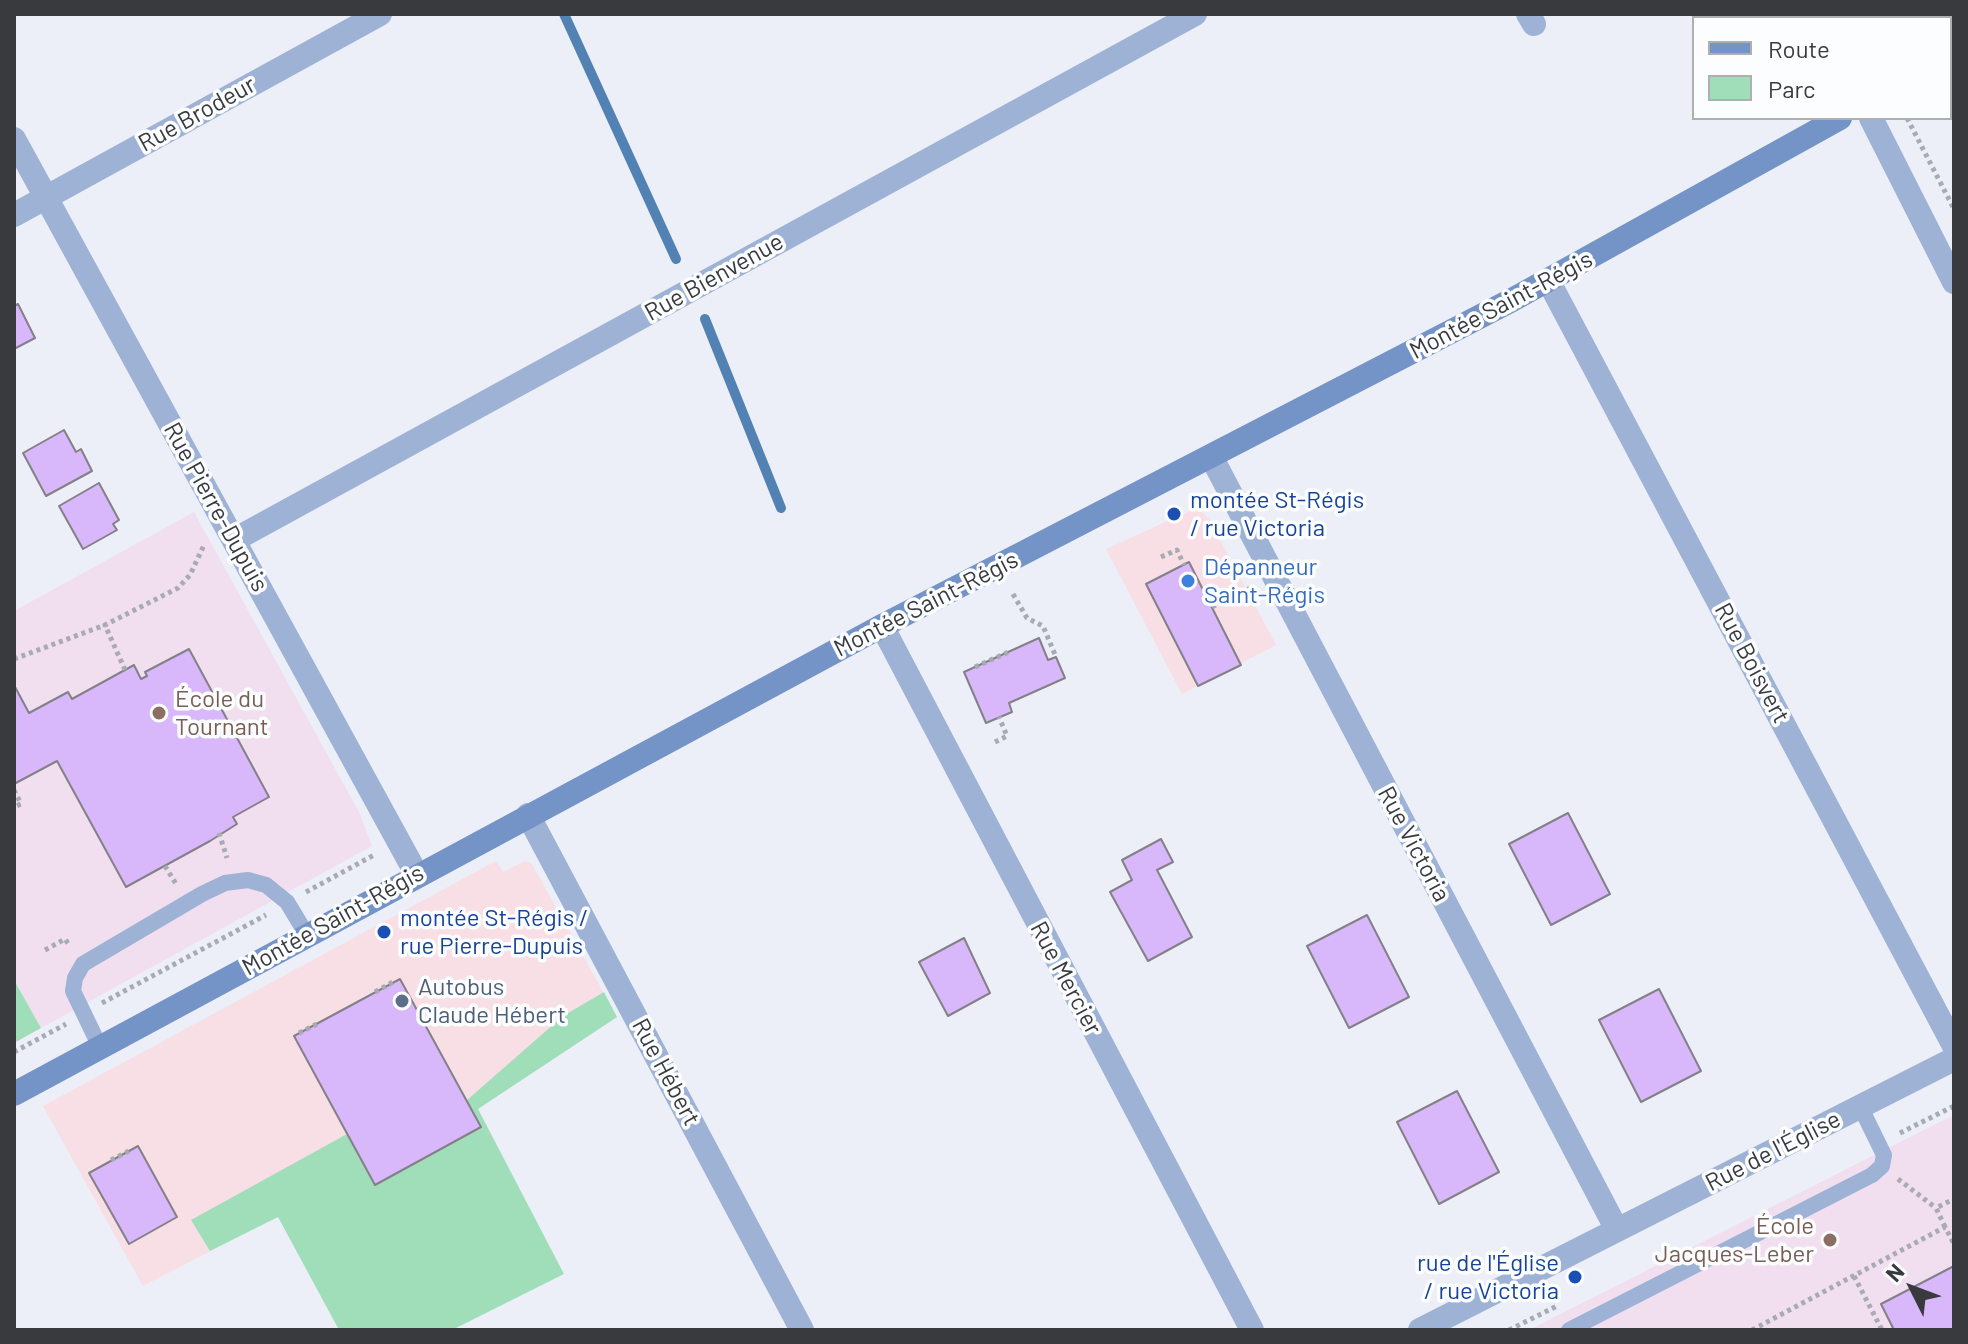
<!DOCTYPE html>
<meta charset="utf-8">
<style>
body{margin:0}
#map{position:relative;width:1968px;height:1344px;overflow:hidden;background:#eceff7;font-family:Barlow,sans-serif}
canvas{display:block}
.frame{position:absolute;inset:0;border:16px solid #393a3d;pointer-events:none}
.legend{position:absolute;left:1692px;top:16px;width:260px;height:104px;box-sizing:border-box;background:#fcfdfe;border:2px solid #aeafb1;margin:0;padding:10px 14px;list-style:none;font-size:24px;color:#393a3d}
.legend li{display:flex;align-items:center;gap:16px;height:40px}
.legend b{width:40px;border:2px solid #aeafb1}
.north{position:absolute;left:1872px;top:1248px;width:80px;height:80px;-webkit-text-stroke:6px #fcfdfe;paint-order:stroke;rotate:312deg;font-size:22px;font-weight:700;line-height:32px;text-align:center;color:#393a3d}
.north::after{content:'';display:block;margin:auto;width:28px;height:36px;background:#393a3d;clip-path:polygon(50% 0,100% 100%,50% 72%,0 100%)}
</style>
<div id="map">
<canvas width="1968" height="1344"></canvas>
<div class="frame"></div>
<ul class="legend">
<li><b style="height:10px;background:#7493c6"></b>Route</li>
<li><b style="height:22px;background:#a0deba"></b>Parc</li>
</ul>
<div class="north">N</div>
</div>
<script>
const ctx = document.querySelector('canvas').getContext('2d');
ctx.lineJoin = 'round';
function paint(path, color) {
  ctx.fillStyle = color;
  ctx.fill(path, 'evenodd');
}
function toPath(rows) {
  const path = new Path2D();
  for (const r of rows) {
    path.moveTo(r[0], r[1]);
    for (let i = 2; i < r.length; i += 2) path.lineTo(r[i], r[i + 1]);
  }
  return path;
}
function stroke(path, color, width, dash) {
  ctx.strokeStyle = color;
  ctx.lineWidth = width;
  ctx.lineCap = dash ? 'butt' : 'round';
  ctx.setLineDash(dash || []);
  ctx.stroke(path);
}
function write(font, color, halo, rows, align = 'center') {
  ctx.font = font + ' Barlow,sans-serif';
  ctx.lineWidth = 7;
  ctx.setLineDash([]);
  ctx.textBaseline = 'middle';
  ctx.strokeStyle = halo;
  ctx.fillStyle = color;
  for (const [text, x, y, turn = 0] of rows) {
    ctx.save();
    ctx.translate(x, y);
    ctx.rotate((+turn || 0) * Math.PI / 180);
    ctx.textAlign = isNaN(turn) ? turn : align;
    if (halo) ctx.strokeText(text, 0, 0);
    ctx.fillText(text, 0, 0);
    ctx.restore();
  }
}
const commercial = toPath([
 [1192,510,1202,512,1209,519,1276,645,1182,694,1106,549],
 [496,861,503,872,525,861,532,864,617,1017,477,1109,481,1127,375,1185,278,1216,143,1286,43,1106]
]);
const education = toPath([
 [194,512,360,814,372,846,41,1028,14,980,14,611],
 [1954,1115,1954,1330,1529,1330,1882,1151]
]);
const green = toPath([
 [14,980,41,1028,14,1043],
 [604,992,617,1017,478,1109,564,1274,452,1330,339,1330,278,1217,210,1251,191,1220,347,1134,376,1185,481,1127,466,1101,563,1016]
]);
const stream = toPath([
 [564,14,676,259],
 [705,319,781,508]
]);
const building = toPath([
 [18,304,35,338,14,349,14,306,18,304],
 [64,430,76,452,81,449,92,471,46,496,23,453,64,430],
 [99,483,119,520,113,524,117,530,83,549,59,506,99,483],
 [1189,562,1241,665,1198,686,1146,584,1189,562],
 [1039,638,1048,660,1056,657,1065,678,1009,703,1012,712,986,723,964,672,1039,638],
 [189,649,269,797,233,817,237,824,210,841,126,887,57,761,14,784,14,685,29,713,68,692,72,699,134,665,141,679,147,676,145,672,189,649],
 [1568,813,1610,894,1551,925,1509,844,1568,813],
 [1161,839,1173,862,1157,870,1192,937,1148,961,1110,892,1132,880,1122,860,1161,839],
 [1367,915,1409,997,1349,1028,1307,946,1367,915],
 [964,938,990,993,948,1016,919,962,964,938],
 [400,979,481,1127,375,1185,294,1036,400,979],
 [1659,989,1701,1071,1641,1102,1599,1020,1659,989],
 [1457,1091,1499,1172,1439,1204,1397,1122,1457,1091],
 [138,1146,177,1217,129,1244,89,1173,138,1146],
 [1954,1266,1954,1330,1890,1330,1893,1328,1881,1304,1954,1266]
]);
const path = toPath([
 [1940,18,1941,14],
 [1950,90,1954,88],
 [1907,118,1954,209],
 [1161,557,1177,550,1184,565],
 [1013,594,1027,618,1043,626,1056,657],
 [1212,607,1250,588],
 [14,659,105,625],
 [975,667,1011,651],
 [125,670,105,625,178,588,190,575,204,545],
 [995,742,1007,736,999,717],
 [14,790,21,804,14,807],
 [219,833,227,858],
 [165,866,176,884],
 [306,892,374,855],
 [45,950,65,939,69,945],
 [375,992,393,982],
 [102,1003,266,915],
 [299,1033,319,1023],
 [14,1052,66,1024],
 [1900,1133,1954,1106],
 [111,1160,131,1150],
 [1898,1179,1936,1208],
 [1945,1227,1936,1208,1954,1199],
 [1854,1276,1882,1330],
 [1509,1330,1559,1305],
 [1752,1330,1945,1227,1954,1244]
]);
const lane = toPath([
 [100,1047,73,991,75,978,83,964,202,894,225,883,248,880,266,885,287,902,307,935],
 [1569,1330,1872,1175,1882,1166,1884,1155,1860,1106]
]);
const street = toPath([
 [1528,14,1534,24],
 [1871,118,1954,282],
 [14,139,417,875],
 [14,215,380,14],
 [1548,280,1954,1046],
 [1212,458,1617,1230],
 [234,540,1195,14],
 [882,626,1252,1330],
 [528,815,802,1330],
 [1420,1330,1954,1059]
]);
const secondary = toPath([
 [1950,56,1954,53],
 [14,1094,882,626,1512,300,1840,118]
]);
const markers = [
 [1174,514,8,"#1a4fb4"],
 [1188,581,8,"#3f7fe0"],
 [159,713,8,"#8d6e63"],
 [384,932,8,"#1a4fb4"],
 [402,1001,8,"#5c6f8a"],
 [1830,1240,8,"#8d6e63"],
 [1575,1277,8,"#1a4fb4"]
];
const streetNames = [
 ["Rue Brodeur",197,114,-29],
 ["Rue Bienvenue",714,277,-29],
 ["Montée Saint-Régis",1501,305,-28],
 ["Rue Pierre-Dupuis",216,507,61],
 ["Montée Saint-Régis",926,604,-27],
 ["Rue Boisvert",1752,663,62],
 ["Rue Victoria",1414,844,62],
 ["Montée Saint-Régis",333,920,-29],
 ["Rue Mercier",1066,978,62],
 ["Rue Hébert",666,1072,62],
 ["Rue de l'Église",1773,1151,-27]
];
const transitNames = [
 ["montée St-Régis",1190,500],
 ["/ rue Victoria",1190,528],
 ["montée St-Régis /",400,918],
 ["rue Pierre-Dupuis",400,946],
 ["rue de l'Église",1559,1263,"right"],
 ["/ rue Victoria",1559,1291,"right"]
];
const shopNames = [
 ["Dépanneur",1204,567],
 ["Saint-Régis",1204,595]
];
const educationNames = [
 ["École du",175,699],
 ["Tournant",175,727],
 ["École",1814,1226,"right"],
 ["Jacques-Leber",1814,1254,"right"]
];
const serviceNames = [
 ["Autobus",418,987],
 ["Claude Hébert",418,1015]
];
paint(commercial, '#f8dee5');
paint(education, '#f1dff0');
paint(green, '#a0deba');
stroke(stream, '#5182b3', 10);
paint(building, '#d8b7fa');
stroke(building, '#838087', 2);
stroke(path, '#a8abb1', 5, [4, 4]);
stroke(lane, '#9db2d5', 16);
stroke(street, '#9db2d5', 24);
stroke(secondary, '#7493c6', 24);
for (const [x, y, r, color] of markers) {
  const dot = new Path2D();
  dot.arc(x, y, r, 0, 2 * Math.PI);
  ctx.fillStyle = color;
  ctx.fill(dot);
  stroke(dot, '#fcfdfe', 3);
}
write('24px', '#393a3d', '#fcfdfe', streetNames);
write('24px', '#164399', '#fcfdfe', transitNames, 'left');
write('24px', '#366cbe', '#fcfdfe', shopNames, 'left');
write('24px', '#785e54', '#fcfdfe', educationNames, 'left');
write('24px', '#4e5e75', '#fcfdfe', serviceNames, 'left');
</script>
